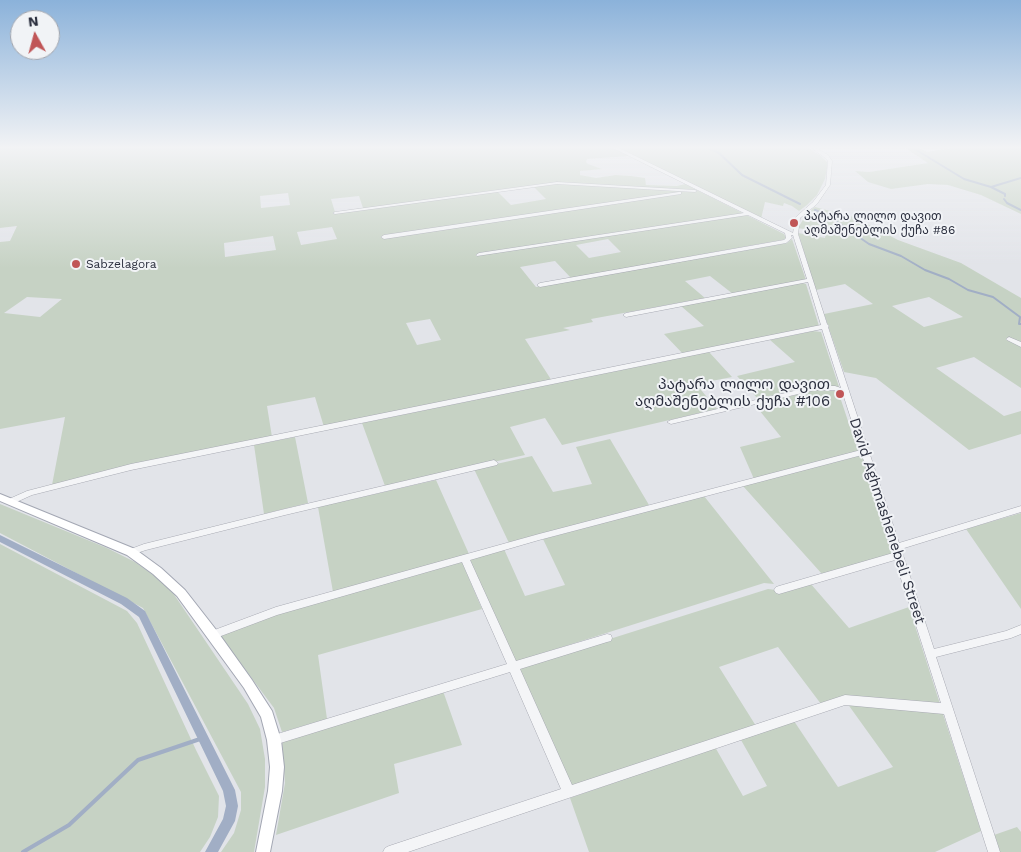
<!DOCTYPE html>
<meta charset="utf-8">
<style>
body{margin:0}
#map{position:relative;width:1021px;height:852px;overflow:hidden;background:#e2e4e9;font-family:"Work Sans",sans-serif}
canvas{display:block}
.north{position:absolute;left:10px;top:10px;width:50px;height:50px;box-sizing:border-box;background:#f1f3f6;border:1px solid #a2a5ad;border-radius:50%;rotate:353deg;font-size:14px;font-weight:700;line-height:20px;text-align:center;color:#2c303f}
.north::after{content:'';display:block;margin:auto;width:18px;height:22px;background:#c05557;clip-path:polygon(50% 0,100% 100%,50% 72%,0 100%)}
</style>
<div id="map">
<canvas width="1021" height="852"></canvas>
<div class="north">N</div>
</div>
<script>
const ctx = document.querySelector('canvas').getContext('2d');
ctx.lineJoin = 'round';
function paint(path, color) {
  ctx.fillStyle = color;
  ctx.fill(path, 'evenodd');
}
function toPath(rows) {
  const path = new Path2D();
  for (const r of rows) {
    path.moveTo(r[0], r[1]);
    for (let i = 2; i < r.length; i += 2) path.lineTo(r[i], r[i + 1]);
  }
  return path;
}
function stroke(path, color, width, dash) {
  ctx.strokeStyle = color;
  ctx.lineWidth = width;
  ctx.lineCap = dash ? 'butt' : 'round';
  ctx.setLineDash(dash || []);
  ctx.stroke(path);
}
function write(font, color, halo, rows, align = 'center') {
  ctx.font = font + ' "Work Sans","Noto Sans Georgian",sans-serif';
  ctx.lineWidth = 4;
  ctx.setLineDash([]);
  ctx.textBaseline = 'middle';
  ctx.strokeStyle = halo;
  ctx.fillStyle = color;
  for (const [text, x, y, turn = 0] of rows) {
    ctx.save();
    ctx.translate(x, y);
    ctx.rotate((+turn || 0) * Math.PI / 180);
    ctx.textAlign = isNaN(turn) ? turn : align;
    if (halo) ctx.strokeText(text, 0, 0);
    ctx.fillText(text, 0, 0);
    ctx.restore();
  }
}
const green = toPath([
 [0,148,614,148,630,156,587,159,586,162,588,164,602,169,580,171,580,175,596,178,616,175,631,176,645,178,646,185,677,186,685,184,784,234,787,239,571,278,555,261,520,267,536,287,787,243,792,239,806,280,733,294,710,276,685,281,705,298,591,319,593,322,563,328,570,330,525,339,552,381,324,427,315,397,267,406,272,437,133,464,52,485,65,417,0,429,0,242,10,241,17,226,0,228],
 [533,186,546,199,511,205,498,192],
 [288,193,290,205,261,208,260,196],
 [359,196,363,208,335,212,331,199],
 [332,227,337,239,301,245,297,232],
 [273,236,276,250,225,257,224,243],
 [608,239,621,252,589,258,576,245],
 [27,297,62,299,40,317,4,313],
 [430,319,441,340,417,345,406,323],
 [618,148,809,148,821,156,827,162,827,169,825,179,817,195,807,205,799,211,792,206,784,203,783,206,765,202,761,219],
 [905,148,920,148,927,152,950,148,1021,148,1021,214,981,195,948,185,928,184,891,189,868,182,855,171,869,172,928,163],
 [815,207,854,217,898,240,961,263,1021,298,1021,388,974,357,936,368,1004,416,1021,411,1021,434,969,450,876,378,844,372,824,314,873,304,845,284,816,290,798,233,825,238,826,233,798,228,807,213],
 [929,297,963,317,924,327,892,306],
 [802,283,806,284,819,326,684,355,664,334,704,326,681,306],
 [813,331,821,332,839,387,812,385,758,399,737,376,795,362,770,340],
 [709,352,732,377,696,384,717,409,562,445,545,418,510,427,525,455,385,486,362,423],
 [815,390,838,391,858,451,754,479,740,447,781,437,755,405],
 [295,437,308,503,264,514,254,445],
 [610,439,649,505,509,543,474,469,532,456,553,492,592,484,576,447],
 [862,455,892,554,822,574,743,486],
 [436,480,469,554,333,592,318,507],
 [704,496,774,584,764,583,515,662,470,560,504,549,525,596,565,585,543,539],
 [0,504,107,548,135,562,156,577,173,593,248,704,260,729,265,759,265,787,254,852,221,852,234,833,241,810,241,792,143,608,0,533],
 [1021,513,1021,609,966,529],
 [0,544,127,611,137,623,196,750,219,796,218,817,210,837,200,852,0,852],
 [462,562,482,609,318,655,327,719,282,732,274,708,220,636,278,614],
 [810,583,849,628,909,607,940,704,821,704,778,647,719,667,756,726,571,787,518,668,768,589,783,591],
 [443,691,462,745,394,764,399,793,276,835,285,783,282,741],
 [847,703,942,711,981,831,935,852,589,852,570,798,715,747,743,796,767,786,741,740,794,721,838,787,893,767],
 [1017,827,1021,832,1021,852,1000,852,994,835]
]);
const streamFar1 = toPath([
 [708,148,719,153,742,175,800,204],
 [913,148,964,179,991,187],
 [1005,196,1005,194,991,187,1021,178],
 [1004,199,1007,203,1021,210],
 [815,210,827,215,869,244,901,256,925,270,949,279,968,290,993,297,1020,317,1019,324,1021,324]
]);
const stream = toPath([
 [23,852,69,825,138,760,203,738]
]);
const canal = toPath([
 [0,535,127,598,145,611,235,790,238,806,235,821,218,852,205,852,223,819,226,806,223,791,139,617,121,604,0,542,0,535]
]);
const minor = toPath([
 [613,148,619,148,793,233,796,217,813,202,826,185,828,161,824,157,811,148,816,148,828,155,832,161,830,185,817,204,800,218,798,234,827,324,829,326,828,327,899,543,1021,506,1021,512,901,549,934,649,1006,631,1021,625,1021,634,1011,638,936,657,1000,852,988,852,944,714,845,705,408,852,383,852,385,848,389,846,561,789,510,672,274,745,270,744,268,740,270,736,274,735,507,664,462,562,277,615,213,639,209,638,208,635,209,632,276,607,539,534,861,450,843,394,834,390,815,390,671,424,667,422,671,420,815,386,835,386,841,388,822,329,131,470,32,495,12,504,9,503,8,501,9,499,27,491,131,464,821,325,808,282,626,317,623,315,626,313,807,279,793,235,791,235,792,238,786,243,540,287,537,285,540,283,784,240,786,238,785,233,748,215,477,256,476,255,479,253,744,213,613,148],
 [862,455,893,553,779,586,776,587,774,590,776,593,779,594,895,560,941,703,845,695,572,785,520,669,607,642,611,641,612,638,611,635,607,634,516,661,470,560,539,540,862,455],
 [557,182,695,190,697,191,695,192,557,184,335,214,333,213,335,212,557,182],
 [679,192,681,192,681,194,384,239,381,237,384,235,679,192],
 [1009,337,1021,342,1021,347,1007,340,1006,339,1009,337],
 [494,460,498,463,497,465,285,515,146,550,131,555,128,554,126,552,128,550,144,544,285,509,494,460]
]);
const major = toPath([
 [0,494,135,549,161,568,185,590,217,631,252,680,272,711,281,740,284,767,282,791,270,852,256,852,268,791,270,767,267,740,261,717,244,688,177,596,153,574,127,555,0,501,0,494]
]);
const markers = [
 [794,223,5,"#c05557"],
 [76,264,5,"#c05557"],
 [840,394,5,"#c05557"]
];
const farPoinames = [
 ["პატარა ლილო დავით",804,216],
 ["აღმაშენებლის ქუჩა #86",804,230],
 ["Sabzelagora",86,264]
];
const poiNames = [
 ["პატარა ლილო დავით",830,385],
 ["აღმაშენებლის ქუჩა #106",830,402]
];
const streetNames = [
 ["David Aghmashenebeli Street",887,521,72]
];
paint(green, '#c6d2c4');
stroke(streamFar1, '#a1aec5', 2);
stroke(stream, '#a1aec5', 4);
paint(canal, '#a1aec5');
stroke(minor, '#a8aab3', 1);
stroke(major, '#a3a7b3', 2);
paint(minor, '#f4f5f7');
paint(major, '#fff');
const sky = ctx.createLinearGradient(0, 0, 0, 268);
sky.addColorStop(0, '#8bb2da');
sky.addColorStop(0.55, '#f2f3f5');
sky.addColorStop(1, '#f2f3f500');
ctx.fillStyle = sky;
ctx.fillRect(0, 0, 1021, 268);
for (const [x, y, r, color] of markers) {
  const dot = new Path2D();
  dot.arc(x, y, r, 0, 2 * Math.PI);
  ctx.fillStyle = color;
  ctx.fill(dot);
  stroke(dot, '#f1f3f6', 2);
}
write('12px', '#2c303f', '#f1f3f6', farPoinames, 'left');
write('15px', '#2c303f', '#f1f3f6', poiNames, 'right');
write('15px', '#2c303f', '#f1f3f6', streetNames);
</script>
